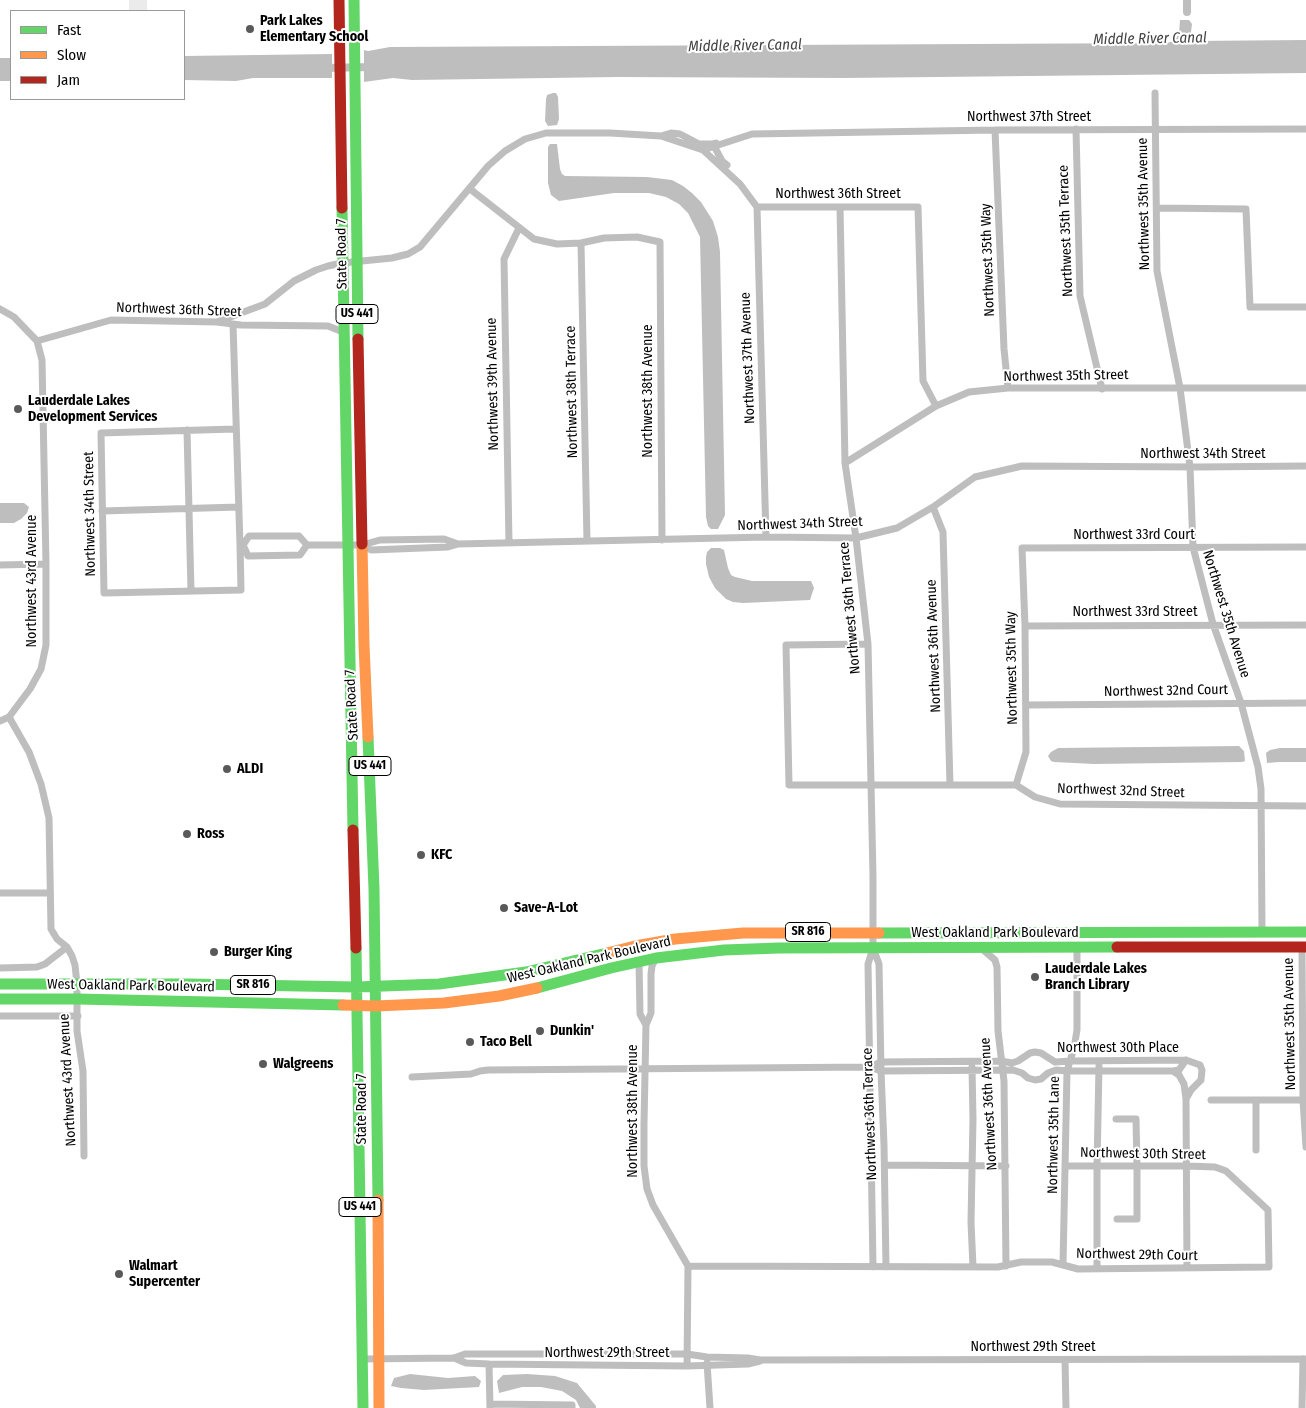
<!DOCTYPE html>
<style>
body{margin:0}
#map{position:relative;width:1306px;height:1408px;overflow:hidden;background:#fff;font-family:"Fira Sans Condensed",sans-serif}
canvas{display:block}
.legend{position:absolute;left:10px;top:10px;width:175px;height:90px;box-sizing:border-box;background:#fff;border:1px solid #999;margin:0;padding:6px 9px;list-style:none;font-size:15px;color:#000}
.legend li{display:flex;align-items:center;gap:10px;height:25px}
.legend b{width:25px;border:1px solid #999}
</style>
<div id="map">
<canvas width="1306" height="1408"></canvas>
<ul class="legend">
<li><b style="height:6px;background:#63d668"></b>Fast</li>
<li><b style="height:6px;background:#ff974d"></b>Slow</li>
<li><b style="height:6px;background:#b3261e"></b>Jam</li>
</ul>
</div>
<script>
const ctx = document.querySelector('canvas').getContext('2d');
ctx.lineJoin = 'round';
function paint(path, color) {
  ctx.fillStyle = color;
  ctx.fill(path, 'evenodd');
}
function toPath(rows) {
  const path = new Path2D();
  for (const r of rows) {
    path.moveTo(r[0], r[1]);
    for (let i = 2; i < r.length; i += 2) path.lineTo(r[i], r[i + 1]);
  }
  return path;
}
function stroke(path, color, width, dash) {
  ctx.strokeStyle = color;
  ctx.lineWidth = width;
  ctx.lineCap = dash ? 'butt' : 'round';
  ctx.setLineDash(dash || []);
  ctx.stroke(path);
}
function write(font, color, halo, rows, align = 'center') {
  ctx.font = font + ' "Fira Sans Condensed",sans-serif';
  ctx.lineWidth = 4;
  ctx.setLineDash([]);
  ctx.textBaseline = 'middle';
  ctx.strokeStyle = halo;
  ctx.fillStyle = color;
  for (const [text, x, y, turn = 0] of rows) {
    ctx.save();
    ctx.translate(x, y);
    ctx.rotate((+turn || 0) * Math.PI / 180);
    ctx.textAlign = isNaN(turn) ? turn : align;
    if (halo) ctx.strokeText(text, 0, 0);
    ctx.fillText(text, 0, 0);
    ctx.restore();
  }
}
const green = toPath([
 [129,0,147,0,147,11,129,11]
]);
const water = toPath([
 [1180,20,1189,20,1192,24,1190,40,1192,41,1306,40,1306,73,844,78,617,77,412,80,393,78,364,82,364,50,368,51,390,47,1167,43,1174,41,1179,34],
 [332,54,332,78,253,78,236,81,184,80,184,56],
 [0,58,11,58,11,81,0,81],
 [553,93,556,93,558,97,559,119,557,125,548,126,545,121,546,99,547,95],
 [550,144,557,144,560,169,562,174,565,176,647,177,672,180,683,186,692,193,701,202,713,221,718,237,720,252,725,515,718,529,711,529,708,526,706,517,700,237,688,213,679,204,666,197,649,193,614,193,559,201,551,195,548,183,548,147],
 [0,503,24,503,29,507,27,513,21,519,14,523,0,523],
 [711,548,720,548,724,550,728,568,731,575,735,577,752,581,811,581,814,588,810,600,743,603,733,602,726,599,715,588,709,577,706,564,706,557,707,552],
 [1239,746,1244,751,1245,761,1242,762,1094,764,1054,762,1051,761,1048,756,1051,752,1058,748],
 [1280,748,1306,748,1306,762,1279,762,1267,763,1266,753,1270,750],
 [410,1374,448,1378,475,1376,481,1381,479,1387,424,1390,401,1388,391,1386,394,1378],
 [527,1374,555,1376,577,1383,596,1406,596,1408,580,1408,576,1400,562,1391,541,1387,522,1387,499,1393,497,1381,503,1375]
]);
const canal = toPath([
 [1187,0,1187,12],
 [323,68,374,67]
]);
const street = toPath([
 [1155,93,1157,271,1180,388,1190,467,1193,547,1213,624,1241,703,1258,767,1261,789,1262,932],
 [1076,129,1080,296,1102,389],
 [995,130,1004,349,1008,388],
 [661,136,671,133,680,134,699,144,713,144,716,143],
 [713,144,722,161,727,165],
 [702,147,703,150,740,184,757,207,766,537],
 [470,189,534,239,557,244,581,243,604,238,637,237,660,242,662,540],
 [757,207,918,207,923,381,936,406],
 [840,207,845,463,856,538,868,644,873,876,873,948,868,964,873,1267],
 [1157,208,1246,209,1250,307,1306,307],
 [581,243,587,541],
 [0,309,14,317,37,341,111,320,217,322,241,325,328,326,343,332],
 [217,322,265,304,294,281,316,270,328,266,342,263,392,258,408,254,420,247,488,166,505,151,525,139,546,133,610,133,661,136,703,150,752,134,995,130,1306,129],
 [233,324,240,545],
 [37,341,42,360,46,564,46,645,41,669,30,689,9,717,29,752,41,784,49,818,51,929,57,939,67,947,72,956,75,965,77,984,77,1031,83,1071,84,1156],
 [235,429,101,433,104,593,241,590,240,545,243,545,249,536,299,536,307,545,300,555,248,556,243,545],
 [187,430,191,591],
 [845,463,936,406,969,392,1008,388,1306,388],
 [933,507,943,532,950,785],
 [102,511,239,507],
 [509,543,504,259,519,228],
 [307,545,362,545,380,540,444,539,458,544],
 [362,545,371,550,448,547,458,544,766,537,856,538,897,528,933,507,975,477,1022,466,1198,467,1306,466],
 [0,565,46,564],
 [1025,626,1306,625],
 [868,644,786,645,789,785,1016,785,1035,797,1060,804,1306,806],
 [1026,705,1306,703],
 [0,721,9,717],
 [1016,785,1026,752,1025,626,1022,548,1306,547],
 [0,893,50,893],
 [1302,947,1303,1100,1306,1147],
 [873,948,879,964,881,1071,884,1145,886,1267],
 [981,948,995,960,997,967,998,1031,1004,1081,1006,1266],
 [656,958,652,966,651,974,651,1013,646,1025,644,1123,644,1166,647,1189,653,1205,688,1266,687,1366],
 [639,962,640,1014,646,1025],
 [0,968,37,967,45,964,67,947],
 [0,1016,78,1016],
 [870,1067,881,1062,1001,1061,1012,1063,1018,1061,1030,1053,1035,1052,1041,1053,1055,1062,1070,1061,1186,1060,1200,1065,1202,1070,1201,1080,1191,1090,1186,1099],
 [972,1067,973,1119,971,1222,973,1267],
 [1173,1071,1179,1070,1186,1060],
 [412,1077,471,1074,480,1071,488,1070,870,1067,881,1071,1013,1070,1022,1073,1028,1078,1035,1080,1041,1079,1048,1073,1056,1070,1067,1071,1173,1071,1179,1075,1184,1084,1186,1099,1187,1268],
 [1211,1100,1303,1100],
 [1116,1119,1136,1119,1137,1166,1137,1219,1117,1219],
 [1256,1150,1256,1100],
 [885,1165,1006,1166],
 [1063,1265,1067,1071,1074,1048,1077,1030,1077,947],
 [688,1266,998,1267,1021,1262,1052,1262,1078,1269,1269,1267,1268,1210,1226,1171,1215,1167,1187,1166,1065,1166],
 [1097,1269,1097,1166,1099,1066],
 [454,1358,466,1363,489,1364,687,1366,748,1364,760,1361],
 [362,1359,454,1358,465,1354,687,1354,707,1357,748,1358,760,1360,1306,1359],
 [1065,1360,1066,1408],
 [707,1363,710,1408],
 [489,1364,490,1408],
 [490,1404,572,1405,572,1408],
 [1302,1408,1303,1359]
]);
const fast = toPath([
 [354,0,358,339],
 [342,208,353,830],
 [368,737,374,889,378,1200],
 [879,933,1306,932],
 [356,948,363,1408],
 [0,984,188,984,356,987,439,984,526,972,607,953],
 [537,988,611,968,656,958,724,950,779,948,1117,947],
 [0,999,77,999,343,1005]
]);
const slow = toPath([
 [362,544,364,645,368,737],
 [607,953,635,946,675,939,743,933,879,933],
 [343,1005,376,1006,444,1003,499,996,537,988],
 [378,1200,379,1408]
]);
const jam = toPath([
 [339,0,342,208],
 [358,339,362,544],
 [353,830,356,948],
 [1117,947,1306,947]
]);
const markers = [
 [250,29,5,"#595959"],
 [18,409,5,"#595959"],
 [227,769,5,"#595959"],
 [187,834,5,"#595959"],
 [421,855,5,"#595959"],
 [504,908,5,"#595959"],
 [214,952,5,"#595959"],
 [1035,977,5,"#595959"],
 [540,1031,5,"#595959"],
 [470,1042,5,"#595959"],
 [263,1064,5,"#595959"],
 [119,1274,5,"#595959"]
];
const shields = [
 [357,314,42],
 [370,766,42],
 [808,932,45],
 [253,985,45],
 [360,1207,42]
];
const shieldNames = [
 ["US 441",357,314],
 ["US 441",370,766],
 ["SR 816",808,932],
 ["SR 816",253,985],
 ["US 441",360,1207]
];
const poiNames = [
 ["Park Lakes",260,21],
 ["Elementary School",260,37],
 ["Lauderdale Lakes",28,401],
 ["Development Services",28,417],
 ["ALDI",237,769],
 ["Ross",197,834],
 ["KFC",431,855],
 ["Save-A-Lot",514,908],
 ["Burger King",224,952],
 ["Lauderdale Lakes",1045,969],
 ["Branch Library",1045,985],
 ["Dunkin'",550,1031],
 ["Taco Bell",480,1042],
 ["Walgreens",273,1064],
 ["Walmart",129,1266],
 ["Supercenter",129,1282]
];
const streetNames = [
 ["Northwest 37th Street",1029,117],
 ["Northwest 36th Street",838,194],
 ["Northwest 35th Avenue",1144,204,-91],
 ["Northwest 35th Terrace",1066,231,-92],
 ["State Road 7",342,254,-91],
 ["Northwest 35th Way",988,260,-92],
 ["Northwest 36th Street",179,310,2],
 ["Northwest 37th Avenue",748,358,-92],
 ["Northwest 35th Street",1066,376,-1],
 ["Northwest 39th Avenue",493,384,-91],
 ["Northwest 38th Avenue",648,391,-90],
 ["Northwest 38th Terrace",572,392,-91],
 ["Northwest 34th Street",1203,454],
 ["Northwest 34th Street",90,514,-91],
 ["Northwest 34th Street",800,524,-2],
 ["Northwest 33rd Court",1134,535],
 ["Northwest 43rd Avenue",32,581,-90],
 ["Northwest 36th Terrace",850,608,-95],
 ["Northwest 33rd Street",1135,612],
 ["Northwest 35th Avenue",1226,614,73],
 ["Northwest 36th Avenue",934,646,-92],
 ["Northwest 35th Way",1012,668,-91],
 ["Northwest 32nd Court",1166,691,-1],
 ["State Road 7",352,705,-93],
 ["Northwest 32nd Street",1121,791,2],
 ["West Oakland Park Boulevard",995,933],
 ["West Oakland Park Boulevard",589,960,-13],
 ["West Oakland Park Boulevard",131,986,1],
 ["Northwest 35th Avenue",1290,1024,-91],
 ["Northwest 30th Place",1118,1048],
 ["Northwest 43rd Avenue",68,1080,-93],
 ["Northwest 36th Avenue",989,1104,-93],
 ["State Road 7",362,1109,-90],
 ["Northwest 38th Avenue",633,1111,-90],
 ["Northwest 36th Terrace",870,1114,-92],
 ["Northwest 35th Lane",1054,1135,-89],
 ["Northwest 30th Street",1143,1154,1],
 ["Northwest 29th Court",1137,1255,1],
 ["Northwest 29th Street",1033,1347],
 ["Northwest 29th Street",607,1353]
];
const waterNames = [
 ["Middle River Canal",1150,39,-1],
 ["Middle River Canal",745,46,-1]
];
paint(green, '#ebebeb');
paint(water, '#bebebe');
stroke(canal, '#bebebe', 8);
stroke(street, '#bebebe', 7);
stroke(fast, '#63d668', 11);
stroke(slow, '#ff974d', 11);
stroke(jam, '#b3261e', 11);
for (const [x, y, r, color] of markers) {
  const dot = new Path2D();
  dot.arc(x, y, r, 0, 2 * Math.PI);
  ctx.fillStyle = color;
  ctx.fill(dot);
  stroke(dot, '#fff', 2);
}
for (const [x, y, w] of shields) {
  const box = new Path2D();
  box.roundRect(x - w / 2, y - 9.5, w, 19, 4);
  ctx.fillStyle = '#fff';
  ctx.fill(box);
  stroke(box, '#000', 1);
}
write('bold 12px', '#000', null, shieldNames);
write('bold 14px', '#000', '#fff', poiNames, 'left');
write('14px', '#000', '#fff', streetNames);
write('italic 15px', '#434343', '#fff', waterNames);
</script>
